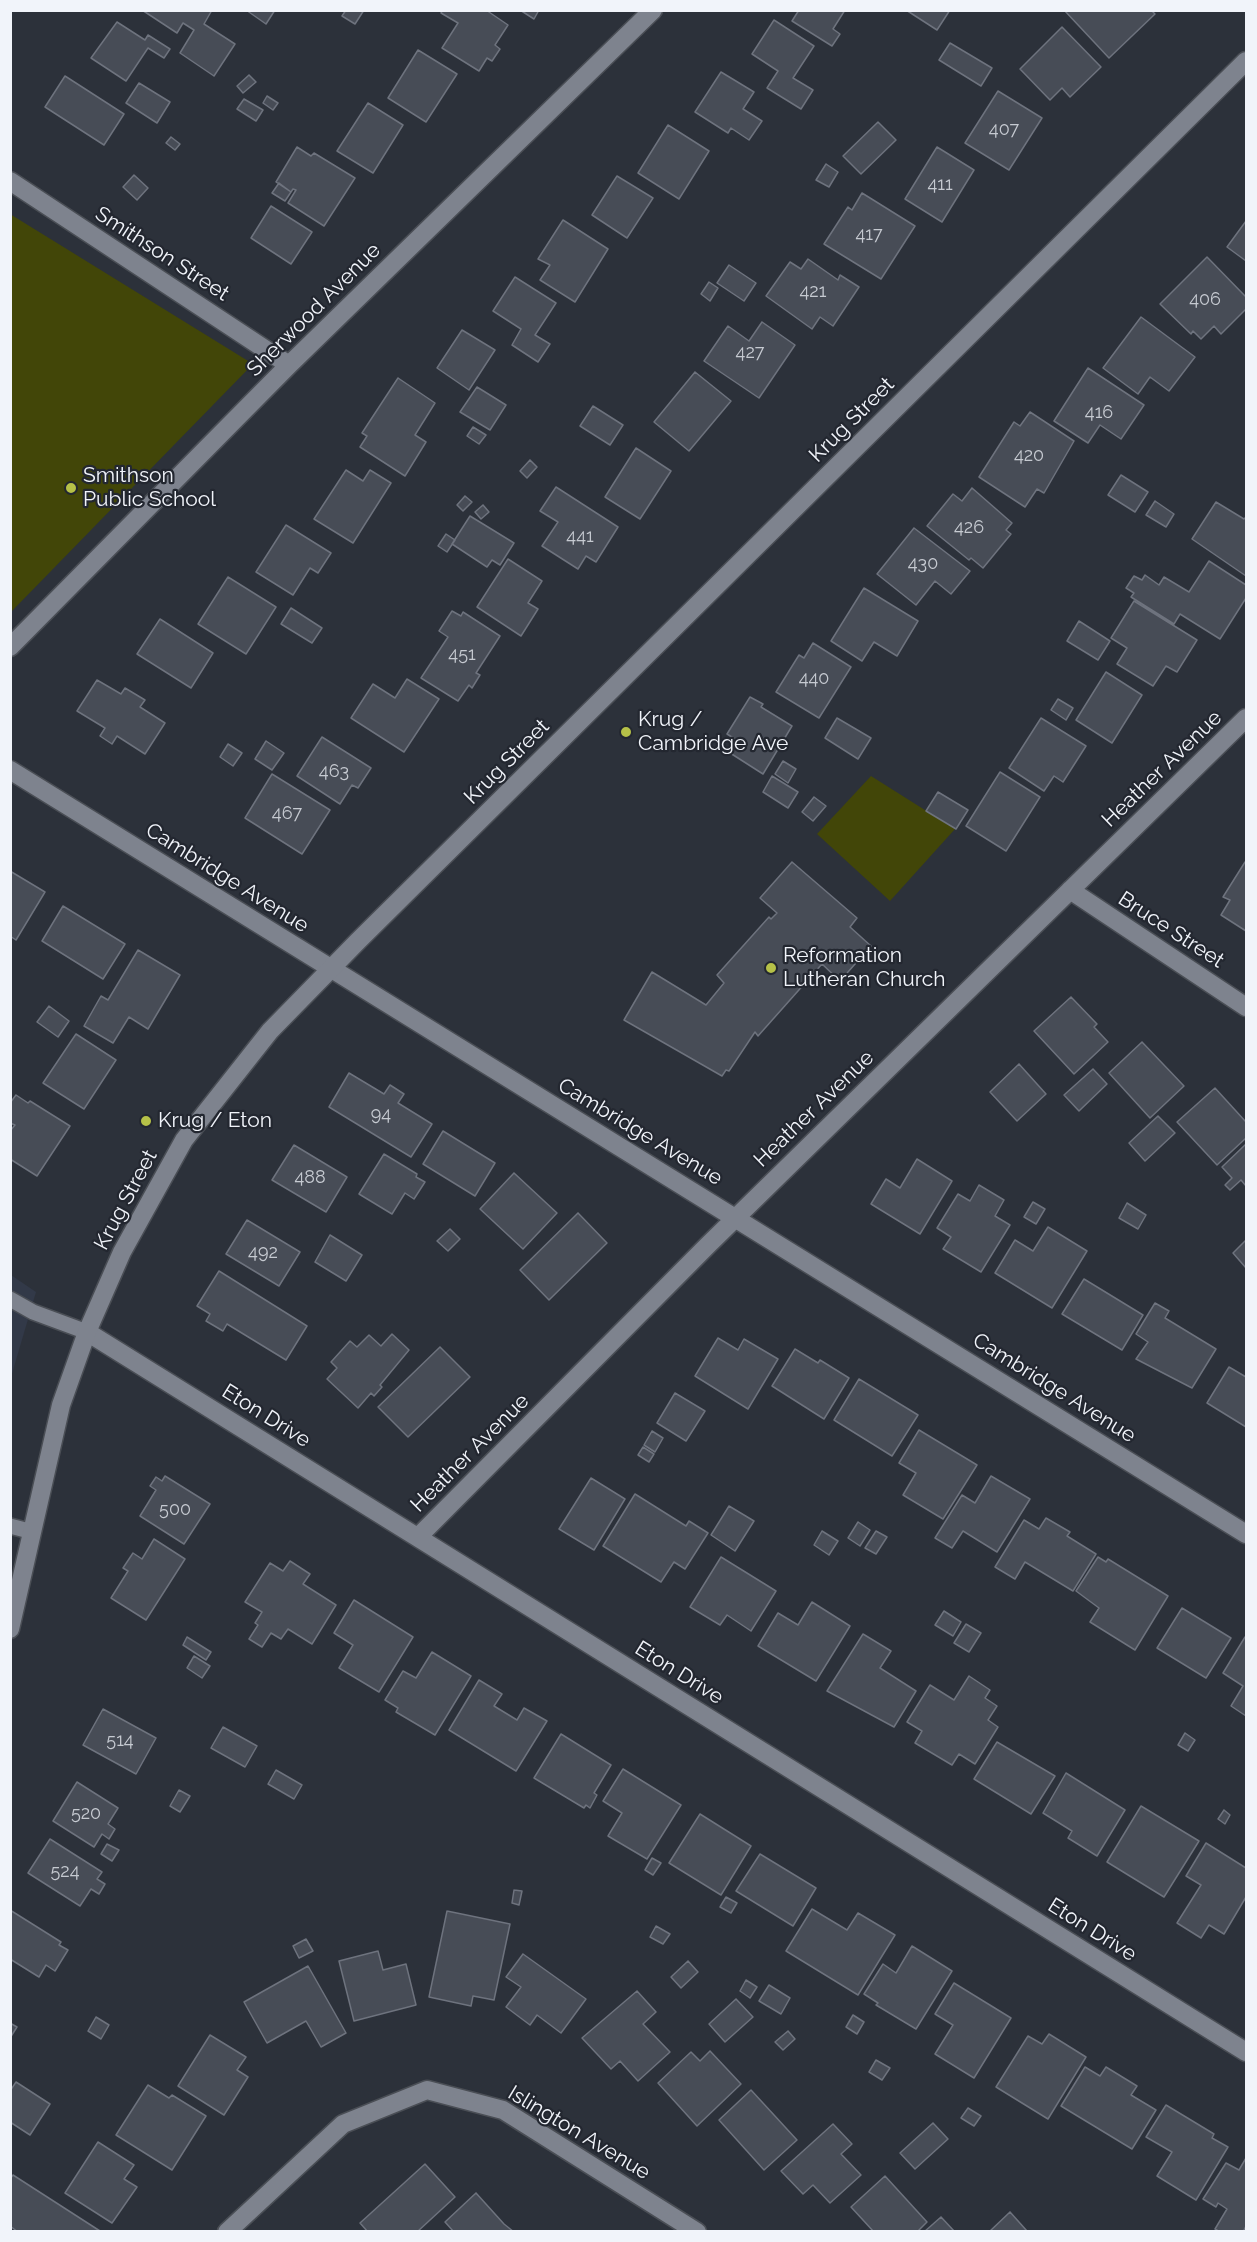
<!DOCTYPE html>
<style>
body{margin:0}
#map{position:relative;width:1257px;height:2242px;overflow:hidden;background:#2c313a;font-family:Raleway,sans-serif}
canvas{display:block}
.frame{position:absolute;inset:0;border:12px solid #f1f4fa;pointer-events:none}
</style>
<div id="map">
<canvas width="1257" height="2242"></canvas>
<div class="frame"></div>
</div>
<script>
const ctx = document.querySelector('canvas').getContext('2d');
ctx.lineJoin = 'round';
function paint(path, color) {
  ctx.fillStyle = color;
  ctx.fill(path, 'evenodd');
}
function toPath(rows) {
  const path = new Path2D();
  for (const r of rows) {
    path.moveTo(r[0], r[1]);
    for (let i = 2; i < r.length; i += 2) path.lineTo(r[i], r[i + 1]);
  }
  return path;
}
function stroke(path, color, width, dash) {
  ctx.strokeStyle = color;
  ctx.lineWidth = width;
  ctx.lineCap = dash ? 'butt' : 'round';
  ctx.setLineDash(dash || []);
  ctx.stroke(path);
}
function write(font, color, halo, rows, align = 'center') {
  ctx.font = font + ' Raleway,sans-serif';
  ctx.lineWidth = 4.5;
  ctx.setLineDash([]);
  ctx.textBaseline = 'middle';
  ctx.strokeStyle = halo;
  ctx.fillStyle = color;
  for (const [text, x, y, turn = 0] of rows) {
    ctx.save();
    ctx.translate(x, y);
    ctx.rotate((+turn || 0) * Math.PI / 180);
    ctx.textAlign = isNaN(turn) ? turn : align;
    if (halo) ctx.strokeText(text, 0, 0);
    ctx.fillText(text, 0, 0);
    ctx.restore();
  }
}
const built = toPath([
 [11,1275,36,1292,11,1377]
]);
const green = toPath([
 [10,214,253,364,11,612,10,612],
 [871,776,955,829,890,901,817,834]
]);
const building = toPath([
 [142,10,212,10,204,24,235,44,214,76,180,53,194,30,183,23,177,33,142,10],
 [246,10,275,10,266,24,246,10],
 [346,10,364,10,355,24,342,16,346,10],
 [443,10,486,10,508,25,495,45,500,49,492,61,487,58,479,71,442,48,458,23,441,13,443,10],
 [520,10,539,10,534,19,520,10],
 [799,10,845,10,833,29,840,34,832,46,792,21,799,10],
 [906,10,950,10,937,30,906,10],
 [1064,10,1151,10,1155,14,1109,58,1064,10],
 [774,20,814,46,793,78,813,90,801,109,767,88,778,71,752,54,774,20],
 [117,22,145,40,148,35,170,49,164,58,148,48,126,81,91,58,117,22],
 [1062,27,1101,67,1070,97,1062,88,1050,100,1020,69,1062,27],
 [950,43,992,68,981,86,939,60,950,43],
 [418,50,457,74,426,122,388,98,418,50],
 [721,72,754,92,743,109,762,121,749,140,731,128,728,133,695,112,721,72],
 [249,75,256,82,243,93,237,86,249,75],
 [65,76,124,114,104,145,45,107,65,76],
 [139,83,170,102,157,123,126,103,139,83],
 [998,91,1042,118,1009,170,965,143,998,91],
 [267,96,278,103,273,110,263,103,267,96],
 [244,99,263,110,256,121,237,109,244,99],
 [368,103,403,125,373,173,337,151,368,103],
 [878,122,896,140,861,174,843,156,878,122],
 [668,125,709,151,679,199,638,173,668,125],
 [171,137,180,144,175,150,166,143,171,137],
 [297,147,311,156,314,153,355,178,324,226,288,203,296,190,293,189,291,192,276,182,297,147],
 [937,147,974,170,942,222,905,199,937,147],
 [826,164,838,172,829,187,816,180,826,164],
 [134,175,148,188,137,200,123,187,134,175],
 [617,176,653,198,627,238,592,215,617,176],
 [279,183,291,192,285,201,272,193,279,183],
 [862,193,915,226,881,279,824,244,848,207,852,210,862,193],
 [271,206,312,232,291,264,251,238,271,206],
 [563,220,608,249,575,302,540,280,550,265,538,259,563,220],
 [1246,221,1246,261,1227,247,1246,221],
 [1207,257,1246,297,1246,309,1221,334,1214,326,1201,339,1193,331,1191,334,1160,304,1207,257],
 [808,259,838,280,840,275,859,287,833,326,820,317,812,329,766,296,790,262,801,269,808,259],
 [729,265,756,283,744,301,717,283,729,265],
 [515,277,556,303,535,335,550,344,538,362,512,345,521,329,493,311,515,277],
 [709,282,718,288,710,301,701,294,709,282],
 [1141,317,1195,357,1169,391,1150,377,1138,394,1103,368,1141,317],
 [762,322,795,345,759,398,704,361,728,326,749,341,762,322],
 [462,330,495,350,469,390,437,368,462,330],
 [1088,368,1144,405,1121,439,1100,425,1088,443,1054,421,1088,368],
 [695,372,731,401,689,451,654,422,695,372],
 [398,378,435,403,415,435,426,442,405,476,360,447,367,436,362,433,398,378],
 [477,387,506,405,490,430,460,412,477,387],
 [593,406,623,425,610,445,580,426,593,406],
 [1030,412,1074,441,1044,493,1037,489,1025,507,979,477,1014,422,1020,426,1030,412],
 [473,427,486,435,479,444,467,436,473,427],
 [636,448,671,471,640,519,605,497,636,448],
 [530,460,537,467,527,478,520,471,530,460],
 [346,470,363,481,370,470,391,483,353,543,314,519,346,470],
 [1121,475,1148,492,1135,512,1108,495,1121,475],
 [556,487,618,527,596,562,586,556,578,569,542,546,558,522,540,511,556,487],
 [972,488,1012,523,1006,530,1011,534,983,568,971,558,969,560,927,526,953,494,962,501,972,488],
 [465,496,472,502,463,511,457,505,465,496],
 [1155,501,1174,514,1166,527,1146,515,1155,501],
 [1216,502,1244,519,1246,517,1246,576,1192,539,1216,502],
 [483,505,489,512,481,519,475,512,483,505],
 [470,516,514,543,500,565,492,560,487,567,452,544,470,516],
 [286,525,331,553,318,573,310,568,293,595,256,572,286,525],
 [914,528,970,571,951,594,935,581,916,605,877,574,914,528],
 [446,534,455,540,447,552,438,546,446,534],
 [508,559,542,581,528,603,538,609,521,636,477,607,508,559],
 [1209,561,1246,585,1246,598,1220,639,1180,614,1174,624,1131,597,1134,593,1126,588,1134,576,1142,580,1145,575,1159,585,1164,577,1189,592,1209,561],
 [228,577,276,607,246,654,198,624,228,577],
 [864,588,918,621,897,656,874,642,862,661,831,641,864,588],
 [1134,601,1197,640,1177,672,1166,666,1153,686,1117,664,1127,648,1111,638,1134,601],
 [291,608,322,628,312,643,281,624,291,608],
 [452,611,461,616,463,612,500,636,476,673,480,675,472,688,469,685,458,701,421,678,448,637,439,631,452,611],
 [160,619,213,653,191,688,137,654,160,619],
 [1079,621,1110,641,1098,660,1067,641,1079,621],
 [813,643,851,667,819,718,776,692,799,655,804,658,813,643],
 [1106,672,1142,695,1112,743,1076,720,1106,672],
 [407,679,439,699,404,752,351,718,373,684,395,698,407,679],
 [97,680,121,694,125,688,145,700,140,707,165,723,145,754,117,736,112,744,100,736,105,728,77,711,97,680],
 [750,697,763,704,761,707,792,726,763,774,727,751,735,739,727,734,750,697],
 [1058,699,1073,708,1066,720,1051,710,1058,699],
 [837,718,871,738,858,759,825,738,837,718],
 [1041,718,1086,746,1063,782,1054,776,1044,791,1009,768,1041,718],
 [322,737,371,768,358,788,352,785,340,804,297,776,322,737],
 [266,741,284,753,272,770,255,759,266,741],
 [228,744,242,753,233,766,220,757,228,744],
 [783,761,796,769,788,783,775,774,783,761],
 [1000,772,1040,797,1006,851,966,826,1000,772],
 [272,774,330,810,302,854,245,818,272,774],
 [772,776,798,792,788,808,763,792,772,776],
 [938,792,968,810,956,829,926,811,938,792],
 [814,797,826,806,813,821,802,812,814,797],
 [792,862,857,918,850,927,871,946,840,981,822,964,758,1036,755,1032,729,1071,726,1070,722,1076,624,1020,652,972,706,1005,724,983,717,975,769,917,771,919,777,913,760,898,792,862],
 [1245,862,1246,863,1246,931,1221,915,1230,900,1223,897,1245,862],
 [10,871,45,892,16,940,10,936,10,871],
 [63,906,125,944,103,979,42,941,63,906],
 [138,950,180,975,148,1029,129,1017,113,1043,84,1026,101,996,108,1000,138,950],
 [1071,997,1097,1024,1094,1027,1108,1042,1074,1074,1034,1031,1071,997],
 [49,1006,69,1021,58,1037,37,1022,49,1006],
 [76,1034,116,1060,84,1109,43,1083,76,1034],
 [1142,1042,1184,1086,1150,1118,1109,1073,1142,1042],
 [1019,1064,1046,1094,1017,1121,990,1092,1019,1064],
 [1093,1069,1107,1084,1079,1111,1064,1095,1093,1069],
 [349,1073,384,1094,390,1085,404,1094,398,1103,432,1124,411,1157,329,1107,349,1073],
 [1215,1088,1246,1122,1246,1138,1217,1165,1177,1122,1215,1088],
 [16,1095,28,1103,30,1101,70,1126,37,1176,10,1159,10,1131,15,1125,10,1123,10,1103,16,1095],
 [1158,1116,1175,1133,1145,1161,1129,1143,1158,1116],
 [443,1131,495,1163,475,1196,423,1164,443,1131],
 [1246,1144,1246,1186,1241,1180,1230,1190,1225,1185,1232,1178,1222,1167,1246,1144],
 [294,1145,347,1177,326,1212,272,1180,294,1145],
 [384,1154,417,1174,416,1177,425,1182,414,1199,405,1193,392,1214,359,1194,384,1154],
 [917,1159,952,1181,920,1234,871,1204,886,1179,900,1188,917,1159],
 [514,1173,557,1213,523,1249,480,1209,514,1173],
 [979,1185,1004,1200,995,1216,1010,1225,981,1272,943,1249,951,1237,937,1228,958,1194,970,1201,979,1185],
 [1033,1202,1045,1209,1036,1224,1024,1217,1033,1202],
 [1127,1203,1146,1215,1138,1229,1119,1218,1127,1203],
 [578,1213,607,1243,549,1300,520,1270,578,1213],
 [247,1220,300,1252,279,1286,226,1254,247,1220],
 [1048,1227,1087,1251,1052,1308,995,1273,1015,1240,1033,1251,1048,1227],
 [450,1229,460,1239,448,1251,437,1241,450,1229],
 [330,1235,362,1255,346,1281,315,1262,330,1235],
 [1246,1240,1246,1268,1233,1253,1246,1240],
 [219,1271,307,1326,286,1360,227,1324,223,1331,206,1321,210,1314,197,1306,219,1271],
 [1084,1279,1143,1315,1122,1350,1062,1314,1084,1279],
 [1155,1303,1169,1311,1165,1318,1216,1349,1192,1388,1136,1359,1148,1342,1136,1334,1155,1303],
 [392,1334,409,1350,380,1385,382,1387,374,1396,371,1393,358,1408,327,1379,337,1368,331,1362,350,1341,357,1347,369,1335,381,1346,392,1334],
 [718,1338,738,1350,744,1339,778,1359,748,1409,695,1376,718,1338],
 [440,1347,470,1377,408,1437,378,1407,440,1347],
 [795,1349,818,1363,820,1360,849,1378,824,1419,772,1386,795,1349],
 [1229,1367,1246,1377,1246,1427,1207,1403,1229,1367],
 [859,1379,918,1415,892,1456,834,1420,859,1379],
 [675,1393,705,1411,686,1441,657,1423,675,1393],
 [919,1430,977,1465,943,1519,903,1495,916,1473,899,1463,919,1430],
 [652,1431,663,1438,655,1452,644,1445,652,1431],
 [643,1447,654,1454,649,1462,638,1455,643,1447],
 [165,1476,210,1504,184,1544,140,1516,156,1490,150,1486,156,1477,162,1481,165,1476],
 [991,1476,1030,1499,997,1552,963,1531,952,1548,935,1538,962,1495,975,1503,991,1476],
 [591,1478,625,1499,594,1550,559,1529,591,1478],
 [635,1494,686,1526,689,1521,708,1533,685,1569,674,1562,661,1582,603,1546,635,1494],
 [729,1506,754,1521,735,1551,711,1535,729,1506],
 [1046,1518,1070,1532,1067,1536,1096,1554,1073,1591,1025,1562,1015,1579,995,1567,1024,1520,1039,1529,1046,1518],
 [858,1522,870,1530,860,1546,848,1538,858,1522],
 [822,1531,838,1541,829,1555,814,1545,822,1531],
 [876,1531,887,1537,876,1554,865,1548,876,1531],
 [154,1539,185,1559,146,1620,111,1598,128,1571,123,1568,133,1553,142,1559,154,1539],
 [721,1557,776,1591,751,1631,727,1615,720,1625,690,1607,721,1557],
 [1098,1557,1106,1562,1108,1559,1168,1596,1135,1650,1090,1622,1099,1608,1076,1591,1098,1557],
 [290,1561,310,1574,303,1584,336,1605,312,1644,288,1629,281,1639,271,1633,262,1647,249,1639,258,1625,255,1623,262,1612,245,1602,270,1563,283,1571,290,1561],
 [354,1600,413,1637,379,1692,339,1668,353,1645,334,1633,354,1600],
 [812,1602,850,1626,816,1681,758,1646,778,1613,798,1625,812,1602],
 [1182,1608,1231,1638,1206,1678,1157,1648,1182,1608],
 [944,1611,961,1622,953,1636,935,1625,944,1611],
 [966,1624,981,1633,969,1652,954,1643,966,1624],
 [863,1634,891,1651,880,1668,916,1691,894,1727,827,1691,863,1634],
 [187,1637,211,1652,206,1660,183,1645,187,1637],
 [1245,1637,1246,1638,1246,1716,1231,1706,1243,1686,1223,1673,1245,1637],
 [432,1652,471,1676,435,1735,396,1712,398,1708,385,1700,403,1671,416,1678,432,1652],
 [194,1656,210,1666,202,1678,187,1668,194,1656],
 [969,1676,990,1690,985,1698,997,1706,988,1720,998,1727,975,1764,959,1754,952,1765,915,1743,922,1731,907,1722,930,1685,954,1700,969,1676],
 [479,1680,502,1694,494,1706,517,1720,524,1708,547,1721,516,1771,449,1730,479,1680],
 [103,1709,156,1738,136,1774,83,1745,103,1709],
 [223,1727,257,1746,245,1767,211,1748,223,1727],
 [1185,1733,1195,1740,1188,1751,1178,1745,1185,1733],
 [561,1734,611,1765,594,1793,597,1795,590,1808,586,1805,584,1808,534,1778,561,1734],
 [997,1742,1055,1776,1031,1814,974,1779,997,1742],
 [623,1769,681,1805,647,1859,608,1836,622,1813,603,1801,623,1769],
 [276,1770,302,1785,294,1799,268,1784,276,1770],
 [1066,1773,1125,1810,1097,1856,1068,1838,1072,1831,1043,1813,1066,1773],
 [77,1782,118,1808,108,1824,115,1829,109,1839,102,1834,94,1847,53,1821,77,1782],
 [179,1790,190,1796,180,1812,170,1806,179,1790],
 [1141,1806,1199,1841,1164,1897,1107,1862,1141,1806],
 [1224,1810,1230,1815,1225,1824,1218,1819,1224,1810],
 [700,1814,751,1846,721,1895,669,1863,700,1814],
 [50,1839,102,1872,97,1879,105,1884,99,1894,91,1889,80,1906,28,1873,50,1839],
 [1206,1843,1246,1868,1246,1897,1224,1934,1209,1925,1201,1938,1177,1923,1201,1885,1186,1876,1206,1843],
 [107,1844,119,1850,112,1861,101,1854,107,1844],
 [760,1854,816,1888,793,1926,736,1891,760,1854],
 [652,1858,661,1863,653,1875,645,1870,652,1858],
 [514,1890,522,1891,519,1905,512,1903,514,1890],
 [726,1897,737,1903,731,1913,720,1907,726,1897],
 [812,1909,847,1930,858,1913,895,1935,858,1995,786,1951,812,1909],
 [10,1910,61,1942,59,1945,68,1950,55,1971,46,1965,39,1977,10,1959,10,1910],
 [447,1911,510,1924,494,2000,473,1996,471,2006,429,1997,447,1911],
 [656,1926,670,1934,663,1944,650,1937,656,1926],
 [306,1939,313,1951,299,1958,293,1946,306,1939],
 [912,1946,952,1971,916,2029,876,2005,878,2003,864,1994,883,1964,896,1973,912,1946],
 [378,1951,383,1970,406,1964,416,2005,354,2021,339,1961,378,1951],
 [523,1954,586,1999,561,2033,537,2015,530,2025,506,2007,521,1987,506,1977,523,1954],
 [688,1961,698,1972,681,1988,671,1977,688,1961],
 [308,1966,346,2033,321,2047,306,2021,267,2043,244,2002,308,1966],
 [746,1980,757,1987,750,1998,740,1991,746,1980],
 [954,1983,1011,2018,974,2078,935,2054,953,2025,935,2014,954,1983],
 [769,1985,790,1998,781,2014,759,2001,769,1985],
 [637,1991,656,2012,643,2024,670,2052,638,2081,620,2061,611,2069,582,2038,637,1991],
 [736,1999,753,2017,725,2042,709,2024,736,1999],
 [853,2015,864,2022,857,2034,846,2027,853,2015],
 [96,2017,109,2025,101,2039,88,2031,96,2017],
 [10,2023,17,2027,10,2038,10,2023],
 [788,2031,795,2039,783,2050,775,2042,788,2031],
 [1049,2034,1086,2057,1048,2119,996,2087,1028,2036,1042,2044,1049,2034],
 [210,2035,246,2057,237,2070,248,2077,224,2115,178,2086,210,2035],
 [710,2051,741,2084,697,2126,658,2083,691,2052,700,2061,710,2051],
 [876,2060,890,2068,882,2080,869,2072,876,2060],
 [1085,2067,1100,2076,1106,2067,1137,2086,1131,2095,1156,2110,1132,2149,1061,2106,1085,2067],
 [16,2082,50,2104,30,2135,10,2122,10,2091,16,2082],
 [148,2085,169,2098,172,2095,206,2116,172,2170,116,2135,148,2085],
 [751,2090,797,2140,764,2170,719,2120,751,2090],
 [1166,2105,1214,2134,1212,2138,1228,2147,1196,2200,1157,2176,1172,2152,1146,2137,1166,2105],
 [968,2108,981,2116,974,2126,961,2118,968,2108],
 [933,2123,948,2139,915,2169,900,2153,933,2123],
 [833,2124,852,2144,841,2154,861,2175,830,2203,813,2185,803,2194,781,2171,833,2124],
 [98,2142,134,2165,124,2179,137,2187,112,2223,65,2193,98,2142],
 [1246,2158,1246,2226,1243,2232,1220,2232,1215,2229,1227,2209,1218,2203,1216,2207,1203,2199,1226,2163,1239,2170,1246,2158],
 [425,2164,455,2197,417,2232,368,2232,360,2223,425,2164],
 [13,2175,100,2231,18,2232,10,2226,10,2179,13,2175],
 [885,2176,927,2222,917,2232,874,2232,851,2207,885,2176],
 [476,2193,504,2224,514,2232,454,2232,445,2222,476,2193],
 [1010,2212,1027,2231,989,2232,1010,2212],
 [941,2217,955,2232,924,2232,941,2217]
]);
const lane = toPath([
 [10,1299,33,1312,87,1332],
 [10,1526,33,1532]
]);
const street = toPath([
 [10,181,289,365],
 [10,647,289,365,653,10],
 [10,770,1246,1534],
 [1070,890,1246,1007],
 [87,1332,1246,2052],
 [418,1537,708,1245,1246,718],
 [227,2232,343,2124,427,2090,503,2110,697,2232]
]);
const secondary = toPath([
 [10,1629,61,1405,87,1332,122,1252,184,1140,270,1031,358,941,1246,61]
]);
const markers = [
 [71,488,6,"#b6c148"],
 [626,732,6,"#b6c148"],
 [771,968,6,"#b6c148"],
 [146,1121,6,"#b6c148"]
];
const numberNames = [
 ["407",1004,130],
 ["411",940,185],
 ["417",869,235],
 ["421",813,292],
 ["406",1205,300],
 ["427",750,353],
 ["416",1099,413],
 ["420",1029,456],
 ["426",969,528],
 ["441",580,537],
 ["430",923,564],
 ["451",462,655],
 ["440",814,679],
 ["463",334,772],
 ["467",287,814],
 ["94",381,1115],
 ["488",310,1178],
 ["492",263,1253],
 ["500",175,1510],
 ["514",120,1741],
 ["520",86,1814],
 ["524",65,1872]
];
const streetNames = [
 ["Smithson Street",162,254,33],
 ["Sherwood Avenue",314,310,-45],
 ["Krug Street",852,420,-45],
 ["Krug Street",507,762,-45],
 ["Heather Avenue",1162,769,-44],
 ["Cambridge Avenue",227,878,32],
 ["Bruce Street",1171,930,33],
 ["Heather Avenue",814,1109,-44],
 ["Cambridge Avenue",640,1132,31],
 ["Krug Street",126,1200,-62],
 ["Cambridge Avenue",1054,1388,32],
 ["Eton Drive",266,1416,32],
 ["Heather Avenue",470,1453,-45],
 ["Eton Drive",679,1673,32],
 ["Eton Drive",1092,1930,32],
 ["Islington Avenue",579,2133,31]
];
const poiNames = [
 ["Smithson",83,476],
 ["Public School",83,500],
 ["Krug /",638,720],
 ["Cambridge Ave",638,744],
 ["Reformation",783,956],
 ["Lutheran Church",783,980],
 ["Krug / Eton",158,1121]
];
paint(built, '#323948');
paint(green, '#424608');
paint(building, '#474c56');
stroke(building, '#6e737e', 1.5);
stroke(lane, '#4a4e55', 18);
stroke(street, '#4a4e55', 21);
stroke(secondary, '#4a4e55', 21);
stroke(lane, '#7e838e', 15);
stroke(street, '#7e838e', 18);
stroke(secondary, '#7e838e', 18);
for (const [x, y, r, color] of markers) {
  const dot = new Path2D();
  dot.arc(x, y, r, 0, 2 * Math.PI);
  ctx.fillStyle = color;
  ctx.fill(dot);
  stroke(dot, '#232730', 2);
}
write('18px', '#c6cad1', null, numberNames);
write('21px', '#f1f4fa', '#232730', streetNames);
write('21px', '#f1f4fa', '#232730', poiNames, 'left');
</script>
